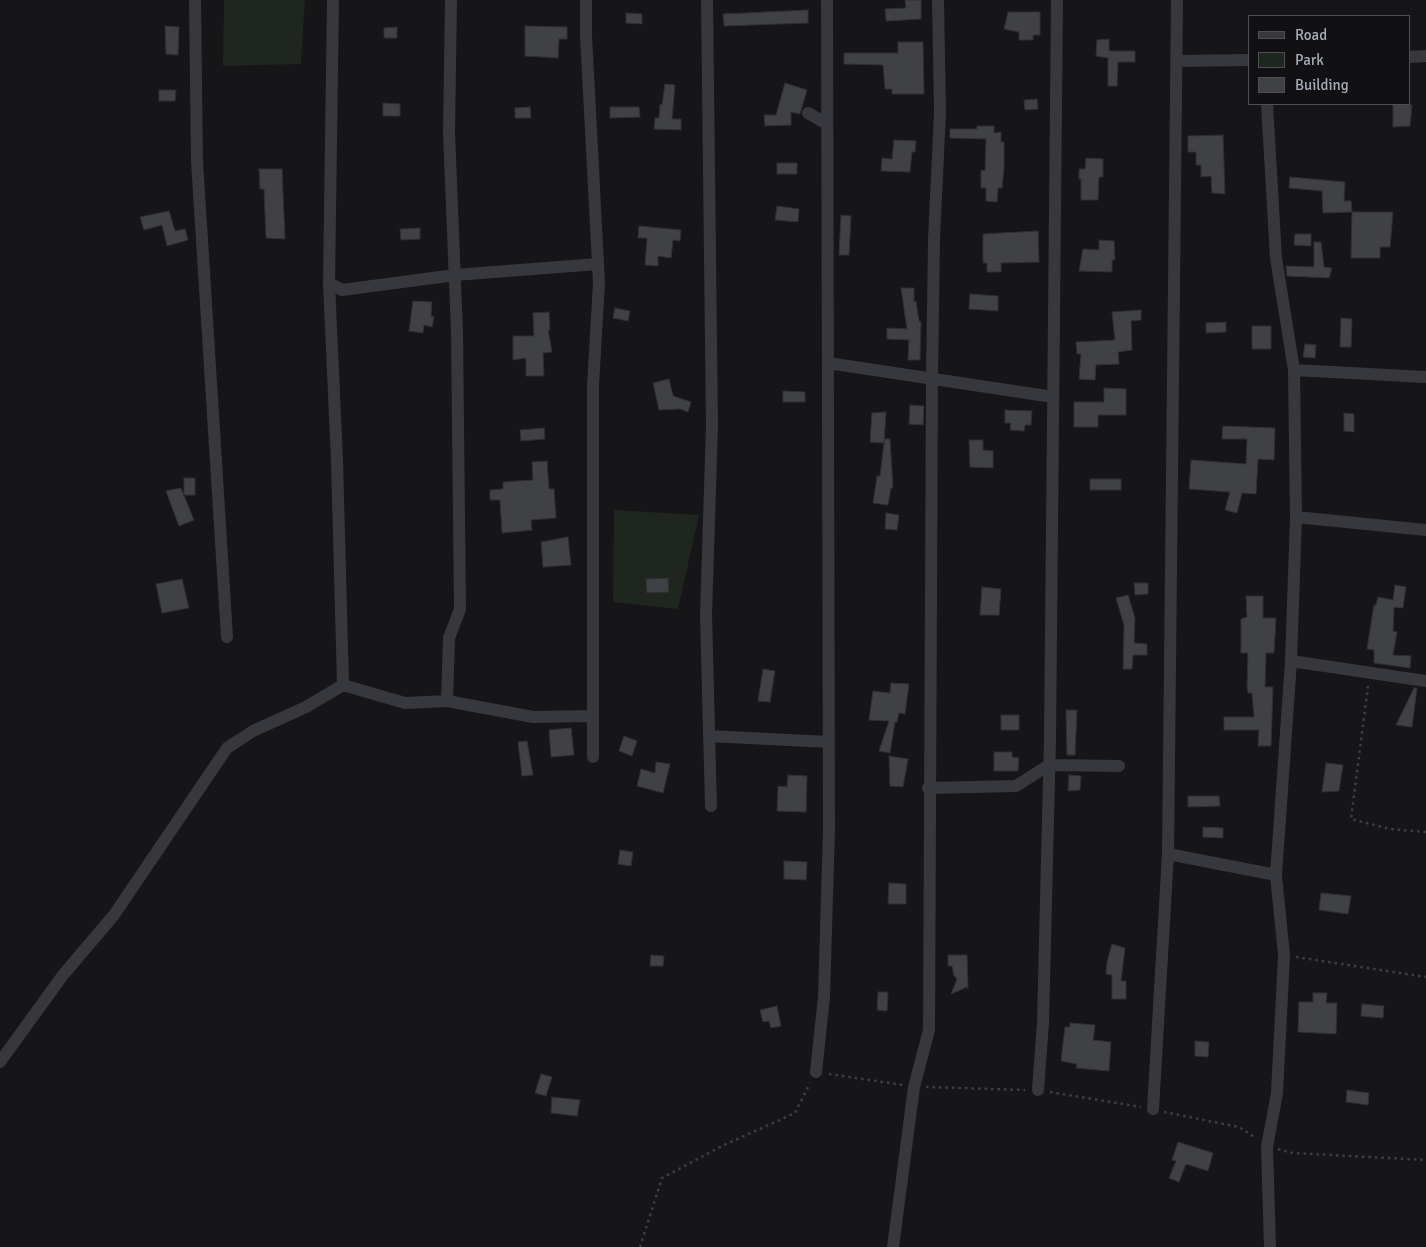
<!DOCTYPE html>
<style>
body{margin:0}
#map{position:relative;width:1426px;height:1247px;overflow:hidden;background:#161618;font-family:Signika,sans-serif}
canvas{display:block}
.legend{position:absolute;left:1248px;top:15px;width:162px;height:90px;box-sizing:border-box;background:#111113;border:1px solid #4d4f55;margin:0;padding:6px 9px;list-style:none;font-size:15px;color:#a8adb8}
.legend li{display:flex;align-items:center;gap:10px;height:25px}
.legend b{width:25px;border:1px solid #4d4f55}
</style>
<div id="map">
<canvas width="1426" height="1247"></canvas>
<ul class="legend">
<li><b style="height:6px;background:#37383d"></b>Road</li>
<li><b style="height:14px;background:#1e261f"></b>Park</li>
<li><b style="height:14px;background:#404145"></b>Building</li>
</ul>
</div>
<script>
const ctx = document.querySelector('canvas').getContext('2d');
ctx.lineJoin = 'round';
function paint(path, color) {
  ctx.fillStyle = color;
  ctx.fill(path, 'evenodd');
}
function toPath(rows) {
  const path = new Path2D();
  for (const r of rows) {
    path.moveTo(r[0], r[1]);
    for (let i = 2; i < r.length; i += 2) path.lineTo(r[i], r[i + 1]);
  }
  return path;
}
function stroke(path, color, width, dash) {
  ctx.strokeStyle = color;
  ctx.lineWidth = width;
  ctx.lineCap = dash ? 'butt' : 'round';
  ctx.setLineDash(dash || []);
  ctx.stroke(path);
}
const green = toPath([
 [224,0,305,0,301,64,223,66],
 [614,510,699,515,678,609,613,602]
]);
const building = toPath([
 [905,0,921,0,921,19,886,21,885,9,906,8,905,0],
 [808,10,808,23,724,26,723,14,808,10],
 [1008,12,1040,12,1040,35,1033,35,1033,40,1019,40,1019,32,1004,29,1008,12],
 [626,13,642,14,642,24,626,23,626,13],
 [165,26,179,27,178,55,166,54,165,26],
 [525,26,567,27,567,39,559,39,558,58,525,56,525,26],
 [397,27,397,38,384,38,384,28,397,27],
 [1109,39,1109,51,1135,51,1135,62,1118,62,1117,86,1108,86,1108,58,1096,56,1097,40,1109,39],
 [898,42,923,42,924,94,892,94,892,89,885,89,883,65,844,64,844,53,898,53,898,42],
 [785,83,807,90,800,114,791,112,791,125,765,126,764,115,776,115,785,83],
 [665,84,675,85,672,119,681,119,681,130,654,129,655,118,659,118,660,104,662,105,665,84],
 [159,90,176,90,175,101,159,101,159,90],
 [1037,99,1038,109,1025,110,1024,100,1037,99],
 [383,103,400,104,400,116,383,116,383,103],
 [1393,104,1412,105,1410,126,1393,127,1393,104],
 [530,107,531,118,515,118,515,108,530,107],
 [610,107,639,107,640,117,610,118,610,107],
 [977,126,994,126,994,133,1001,132,1001,142,1004,142,1004,169,1002,188,998,188,997,202,986,201,986,188,981,188,981,170,985,171,986,139,950,138,950,129,977,129,977,126],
 [1223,135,1225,194,1212,193,1211,176,1201,177,1201,165,1196,165,1196,152,1188,152,1188,136,1223,135],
 [894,140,916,141,915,152,912,152,910,172,881,171,882,158,892,159,894,140],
 [1086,158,1103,159,1103,177,1099,177,1098,200,1081,200,1081,179,1079,179,1079,169,1085,169,1086,158],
 [777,163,797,163,797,174,777,174,777,163],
 [259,169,282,169,285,239,266,238,264,189,260,189,259,169],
 [1290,177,1345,182,1344,201,1351,201,1352,212,1323,213,1322,191,1289,188,1290,177],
 [777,206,799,209,798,222,775,220,777,206],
 [169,211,175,231,185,229,188,240,167,246,162,225,144,230,140,217,169,211],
 [1352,212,1393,212,1390,247,1380,247,1380,258,1351,258,1352,212],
 [841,215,851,216,849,255,839,255,841,215],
 [639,226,681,230,680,241,673,240,671,258,658,256,658,266,645,265,647,238,638,238,639,226],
 [420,228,420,239,401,240,400,229,420,228],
 [1038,231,1039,262,1001,263,1001,272,987,272,987,263,983,263,983,234,1038,231],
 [1295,234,1311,234,1311,246,1294,245,1295,234],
 [1099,240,1114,241,1115,260,1112,260,1112,272,1079,271,1083,249,1099,250,1099,240],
 [1314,242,1321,242,1324,267,1332,268,1329,278,1287,276,1286,266,1314,267,1314,242],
 [901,288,914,288,914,302,916,301,919,321,921,322,920,360,908,360,909,340,887,339,887,328,907,329,901,288],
 [970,294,998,296,998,311,969,309,970,294],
 [413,301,432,302,431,316,434,317,432,327,424,325,423,333,409,331,413,301],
 [615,308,630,311,628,321,613,318,615,308],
 [1141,310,1141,320,1131,321,1132,350,1118,352,1119,364,1096,365,1095,380,1079,379,1081,354,1077,354,1076,342,1115,340,1112,312,1141,310],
 [549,312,550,330,548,330,552,352,543,353,544,376,526,376,526,358,513,360,513,336,534,336,533,313,549,312],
 [1341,318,1352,319,1351,347,1340,347,1341,318],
 [1226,322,1226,332,1206,333,1206,323,1226,322],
 [1252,326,1271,326,1271,349,1252,349,1252,326],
 [1305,344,1316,345,1315,358,1303,357,1305,344],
 [669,379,673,396,691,402,688,412,680,409,659,410,653,383,669,379],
 [1104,388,1126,389,1126,415,1098,415,1098,427,1074,427,1074,402,1104,402,1104,388],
 [783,391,805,392,805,402,783,402,783,391],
 [910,405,924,406,923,425,909,424,910,405],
 [1005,410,1032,411,1031,425,1025,425,1024,431,1010,430,1011,423,1005,423,1005,410],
 [886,412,884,443,885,439,890,439,893,488,891,488,888,505,873,503,877,476,880,476,884,443,870,442,872,413,886,412],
 [1344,413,1354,414,1354,432,1344,431,1344,413],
 [1223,426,1275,428,1274,460,1258,459,1256,494,1242,493,1237,513,1225,510,1230,492,1189,489,1191,460,1246,464,1247,439,1222,439,1223,426],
 [544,428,545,439,521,441,520,430,544,428],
 [969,440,983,440,983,450,993,451,993,468,970,467,969,440],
 [547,461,549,489,554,489,556,518,531,520,532,530,502,533,500,500,490,500,490,490,503,489,503,482,533,480,532,462,547,461],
 [184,478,195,478,195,495,184,495,184,478],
 [1090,479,1121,479,1121,490,1090,490,1090,479],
 [181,488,194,520,179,526,166,491,181,488],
 [886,513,899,515,897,530,885,529,886,513],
 [568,537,571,565,543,567,541,542,568,537],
 [668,578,669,592,647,593,646,579,668,578],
 [182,579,189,608,162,613,156,584,182,579],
 [1134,583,1148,583,1148,594,1135,595,1134,583],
 [1395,585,1406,587,1403,608,1394,607,1393,631,1397,632,1393,655,1411,656,1410,668,1374,663,1374,650,1367,649,1374,605,1376,605,1378,597,1393,600,1395,585],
 [982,587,1001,589,999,615,980,615,982,587],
 [1128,595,1135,618,1134,643,1147,644,1147,655,1133,655,1132,669,1123,669,1124,625,1116,598,1128,595],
 [1246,596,1263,596,1263,618,1276,618,1274,653,1266,653,1265,687,1273,687,1271,746,1258,746,1259,730,1224,730,1224,717,1254,717,1252,693,1248,693,1247,687,1248,653,1241,653,1241,619,1247,617,1246,596],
 [763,669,775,671,770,702,758,701,763,669],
 [891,683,909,684,905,714,899,713,897,722,895,722,890,753,879,751,889,721,869,720,873,691,890,693,891,683],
 [1414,688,1417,688,1412,727,1396,725,1414,688],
 [1066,710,1077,710,1075,755,1067,755,1066,710],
 [1001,715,1019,715,1019,730,1001,730,1001,715],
 [571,728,574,755,551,757,549,730,571,728],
 [624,736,637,741,632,756,619,751,624,736],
 [527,741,533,775,522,776,518,742,527,741],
 [994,752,1012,752,1012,757,1019,758,1018,771,994,771,994,752],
 [889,756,908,759,903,787,890,786,889,756],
 [656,762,670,764,663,793,637,786,641,769,655,773,656,762],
 [1326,763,1343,765,1339,791,1322,792,1326,763],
 [788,775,807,776,806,812,777,811,778,786,787,787,788,775],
 [1069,775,1081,776,1080,790,1068,791,1069,775],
 [1188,796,1219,796,1220,806,1188,807,1188,796],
 [1203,827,1223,828,1223,838,1203,837,1203,827],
 [620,850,633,852,631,866,618,864,620,850],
 [784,861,807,862,806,880,784,879,784,861],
 [889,883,906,884,906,904,888,904,889,883],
 [1321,893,1351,896,1348,914,1319,910,1321,893],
 [1112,944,1125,948,1121,981,1126,981,1126,999,1112,999,1112,975,1106,974,1107,962,1112,944],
 [651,955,664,956,663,966,650,966,651,955],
 [948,955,967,955,968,989,967,987,951,994,957,979,954,976,952,966,948,966,948,955],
 [878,992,888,992,887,1011,877,1010,878,992],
 [1313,993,1327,993,1326,1003,1337,1003,1336,1034,1298,1032,1299,1002,1313,1002,1313,993],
 [1362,1004,1384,1006,1383,1018,1361,1016,1362,1004],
 [777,1006,781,1026,771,1028,769,1021,763,1022,760,1010,777,1006],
 [1070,1023,1095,1025,1093,1040,1111,1042,1109,1071,1076,1068,1077,1064,1061,1061,1065,1027,1070,1027,1070,1023],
 [1195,1041,1209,1042,1208,1057,1195,1056,1195,1041],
 [541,1074,552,1077,546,1096,535,1093,541,1074],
 [1347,1090,1369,1093,1368,1105,1346,1102,1347,1090],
 [552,1097,580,1100,577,1116,551,1113,552,1097],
 [1178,1142,1213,1153,1208,1171,1186,1164,1179,1182,1169,1178,1176,1161,1172,1160,1178,1142]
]);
const path = toPath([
 [1368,686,1351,819,1390,829,1426,832],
 [1296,957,1426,977],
 [829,1074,903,1085],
 [926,1087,1025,1090],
 [1050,1092,1141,1107],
 [1164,1112,1239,1127,1256,1138],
 [1278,1149,1292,1153,1426,1160],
 [640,1247,662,1178,722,1146,795,1113,810,1083]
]);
const minor = toPath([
 [195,0,197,161,227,637],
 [586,0,586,35,599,283,593,386,593,757],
 [707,0,712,426,706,615,711,806],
 [1410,57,1426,56],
 [1176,61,1250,60],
 [1267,104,1276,258,1294,370,1426,377],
 [808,113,827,124],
 [329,283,342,290,455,275,598,264],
 [828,363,1053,397],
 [1296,517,1426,530],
 [1291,661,1426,681],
 [343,685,405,703,447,701,533,717,593,716],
 [447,701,449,638,460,609,457,332,449,132,451,0],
 [709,736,829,742],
 [928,788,1016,786,1049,765,1119,766],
 [1168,854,1276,875],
 [0,1062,63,975,114,915,227,748,253,731,306,707,343,685,337,460,329,283,333,0],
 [816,1072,824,997,829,829,827,0],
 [1038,1090,1043,1023,1050,738,1057,0],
 [1153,1109,1168,854,1177,0],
 [893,1247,914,1087,929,1030,932,378,934,239,940,112,938,0],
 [1270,1247,1267,1147,1277,1093,1284,955,1276,875,1291,661,1296,517,1294,370]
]);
paint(green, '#1e261f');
paint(building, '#404145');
stroke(building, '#303034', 1);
stroke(path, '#3d3f44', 2.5, [2.5, 4]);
stroke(minor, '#37383d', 12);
</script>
